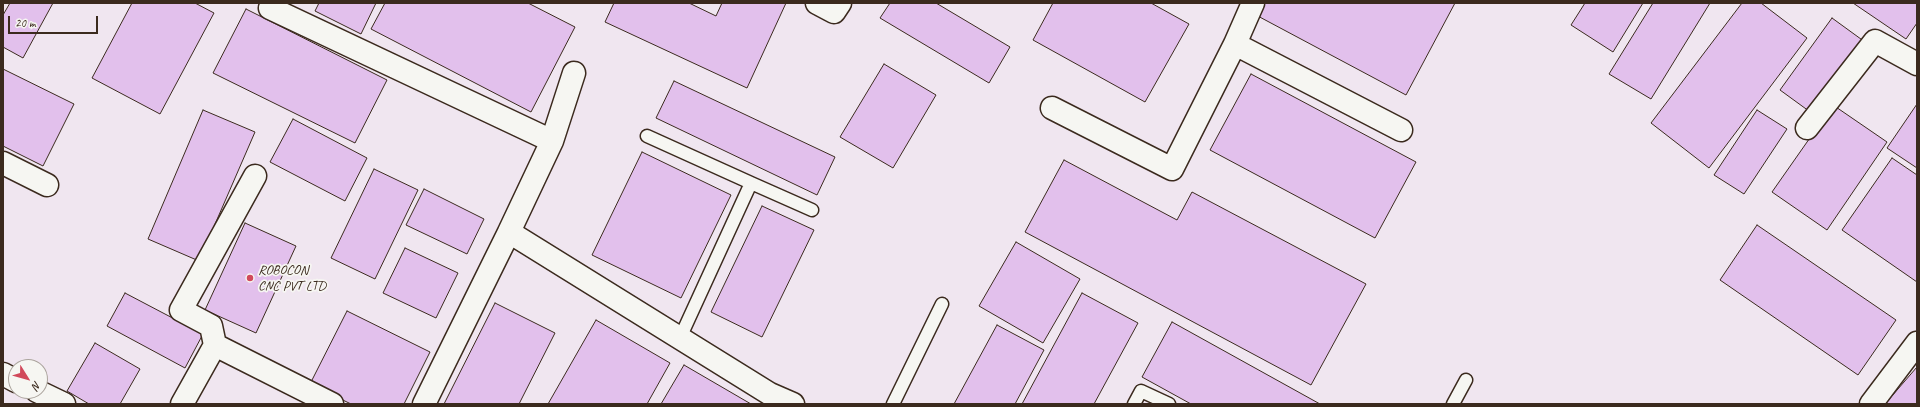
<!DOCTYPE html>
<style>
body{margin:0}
#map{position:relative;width:1920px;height:407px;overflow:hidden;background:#f0e6f0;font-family:Caveat,sans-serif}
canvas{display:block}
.frame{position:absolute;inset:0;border:4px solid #3b2a1e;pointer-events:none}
.north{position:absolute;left:8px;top:359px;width:40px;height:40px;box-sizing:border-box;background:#f6f6f2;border:1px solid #aba49d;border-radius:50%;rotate:127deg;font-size:11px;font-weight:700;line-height:16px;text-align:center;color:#3b2a1e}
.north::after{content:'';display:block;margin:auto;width:14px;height:18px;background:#d1495b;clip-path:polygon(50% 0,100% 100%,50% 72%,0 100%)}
.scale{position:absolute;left:8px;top:16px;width:90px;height:18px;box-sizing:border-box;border:2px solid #3b2a1e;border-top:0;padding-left:5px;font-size:12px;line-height:14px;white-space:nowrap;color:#3b2a1e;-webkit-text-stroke:3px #f6f6f2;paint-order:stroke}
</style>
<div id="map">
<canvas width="1920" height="407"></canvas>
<div class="frame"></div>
<div class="north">N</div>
<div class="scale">20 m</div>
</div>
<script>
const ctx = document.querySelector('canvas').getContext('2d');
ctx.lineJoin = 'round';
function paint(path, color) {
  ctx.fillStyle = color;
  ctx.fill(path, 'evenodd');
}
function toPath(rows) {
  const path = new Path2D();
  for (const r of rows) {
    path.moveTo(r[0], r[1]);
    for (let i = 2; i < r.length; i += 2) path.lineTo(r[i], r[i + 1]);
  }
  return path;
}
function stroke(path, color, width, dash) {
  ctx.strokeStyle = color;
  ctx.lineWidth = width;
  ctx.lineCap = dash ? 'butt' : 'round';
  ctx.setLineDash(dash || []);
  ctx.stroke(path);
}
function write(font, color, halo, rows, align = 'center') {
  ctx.font = font + ' Caveat,sans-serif';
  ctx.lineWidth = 3.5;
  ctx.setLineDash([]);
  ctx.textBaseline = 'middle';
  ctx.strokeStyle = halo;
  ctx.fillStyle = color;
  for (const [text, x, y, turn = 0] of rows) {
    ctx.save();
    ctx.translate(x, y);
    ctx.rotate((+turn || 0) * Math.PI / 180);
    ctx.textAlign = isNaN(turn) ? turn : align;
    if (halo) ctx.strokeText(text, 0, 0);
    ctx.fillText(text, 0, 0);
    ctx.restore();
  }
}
const building = toPath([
 [10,3,53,3,23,58,3,47,3,15,10,3],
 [132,3,195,3,214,13,160,114,92,78,132,3],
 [319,3,376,3,361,34,315,11,319,3],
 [385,3,528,3,575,27,531,112,371,29,385,3],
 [614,3,689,3,716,16,722,3,786,3,747,88,605,22,614,3],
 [890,3,936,3,1010,47,989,83,880,18,890,3],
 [1053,3,1151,3,1189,24,1145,102,1033,40,1053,3],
 [1260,3,1455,3,1406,95,1254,14,1260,3],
 [1585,3,1643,3,1613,52,1571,25,1585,3],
 [1653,3,1710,3,1651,99,1609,74,1653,3],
 [1742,3,1761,3,1807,38,1709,168,1651,123,1742,3],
 [1853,3,1917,3,1917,23,1906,39,1853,3],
 [246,9,387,80,355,143,213,73,246,9],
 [1832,18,1865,42,1813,114,1780,90,1832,18],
 [884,64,936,95,893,168,840,137,884,64],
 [3,69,74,104,43,166,3,146,3,69],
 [1251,74,1416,162,1375,238,1210,150,1251,74],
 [674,81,835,157,817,195,656,118,674,81],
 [1917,104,1917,168,1887,148,1917,104],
 [1833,105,1887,142,1827,230,1772,192,1833,105],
 [203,110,255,132,199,261,148,239,203,110],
 [1757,110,1787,129,1744,194,1714,175,1757,110],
 [293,119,367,158,345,201,270,162,293,119],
 [642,152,731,195,681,298,592,255,642,152],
 [1892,158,1917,175,1917,282,1842,230,1892,158],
 [1064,160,1177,220,1192,192,1366,284,1311,385,1025,232,1064,160],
 [374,169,418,190,375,279,331,258,374,169],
 [424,189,484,219,467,254,406,225,424,189],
 [762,206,814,230,762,337,711,312,762,206],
 [245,223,296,246,256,333,205,310,245,223],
 [1757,225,1896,320,1858,375,1720,280,1757,225],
 [1016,242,1080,279,1043,343,979,306,1016,242],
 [405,248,458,273,436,318,383,293,405,248],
 [125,293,203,334,185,368,107,326,125,293],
 [1082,293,1138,323,1094,404,1022,404,1082,293],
 [495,303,555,333,519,404,444,404,495,303],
 [347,311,430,352,404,404,351,404,310,384,347,311],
 [596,320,670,363,647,404,548,404,596,320],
 [1172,322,1320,404,1191,404,1142,377,1172,322],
 [997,325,1044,350,1015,404,954,404,997,325],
 [95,343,140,369,120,404,89,404,67,391,95,343],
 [684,365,751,404,661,404,684,365],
 [1917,367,1917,404,1885,404,1917,367]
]);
const lane = toPath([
 [647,136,751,183],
 [680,338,751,183,812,210],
 [893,404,942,304],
 [1134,404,1141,391,1169,404],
 [1453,404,1466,380]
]);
const street = toPath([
 [817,3,834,12,840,3],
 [270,8,552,141],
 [1235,44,1401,130],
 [1052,108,1172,169,1235,44,1253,3],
 [1807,128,1875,41,1917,64],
 [3,163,47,185],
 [509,232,552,141,574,73],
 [215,345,332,404],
 [3,374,16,381],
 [37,391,64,404],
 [182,404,215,345,211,326,181,310,255,176],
 [424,404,509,232,770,394,793,404],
 [1871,404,1917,343]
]);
const markers = [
 [250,278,4,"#d1495b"]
];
const poiNames = [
 ["ROBOCON",258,270],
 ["CNC PVT LTD",258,286]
];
paint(building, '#e2c0ec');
stroke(building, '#3b2a1e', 1);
stroke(lane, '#3b2a1e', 15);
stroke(street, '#3b2a1e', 25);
stroke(lane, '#f6f6f2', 12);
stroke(street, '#f6f6f2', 22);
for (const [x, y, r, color] of markers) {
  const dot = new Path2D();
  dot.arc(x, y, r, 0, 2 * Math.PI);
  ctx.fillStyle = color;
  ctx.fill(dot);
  stroke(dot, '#f6f6f2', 1.5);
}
write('14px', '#3b2a1e', '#f6f6f2', poiNames, 'left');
</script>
